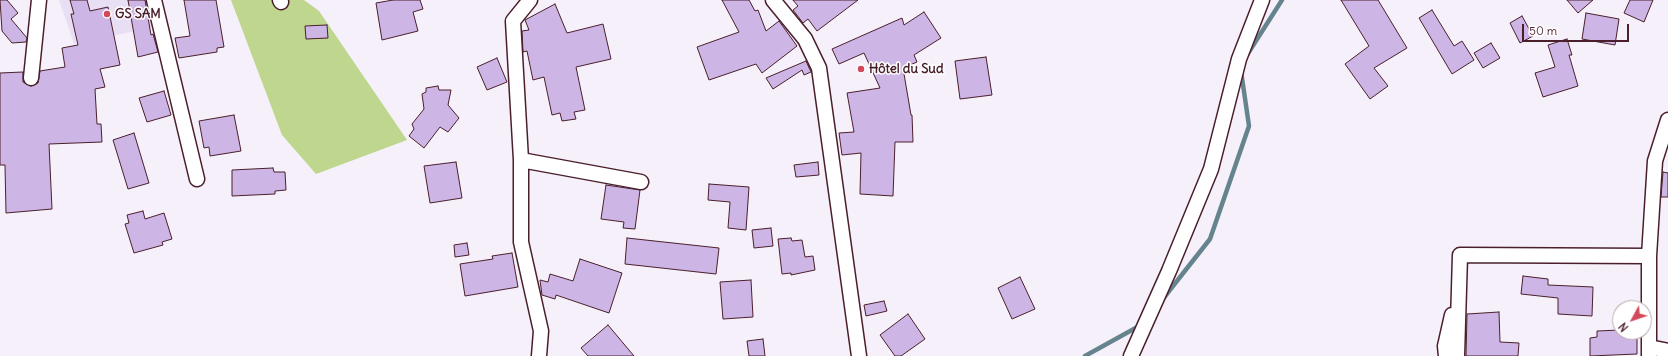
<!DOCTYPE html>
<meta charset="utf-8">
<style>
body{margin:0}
#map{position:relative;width:1668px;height:356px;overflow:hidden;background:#f5f0fa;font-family:Delius,sans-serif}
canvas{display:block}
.north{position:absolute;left:1612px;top:300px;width:40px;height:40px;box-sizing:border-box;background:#fff;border:1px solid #b7a5aa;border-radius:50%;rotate:230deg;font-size:11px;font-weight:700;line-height:16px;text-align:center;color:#4a1f2b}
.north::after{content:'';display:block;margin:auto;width:14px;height:18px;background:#d1495b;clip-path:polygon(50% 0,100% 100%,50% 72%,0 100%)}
.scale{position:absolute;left:1522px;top:24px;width:107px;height:18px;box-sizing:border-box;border:2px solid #4a1f2b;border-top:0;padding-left:5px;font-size:12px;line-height:14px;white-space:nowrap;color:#4a1f2b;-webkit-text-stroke:3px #fff;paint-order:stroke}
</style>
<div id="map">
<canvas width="1668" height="356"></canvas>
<div class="north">N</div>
<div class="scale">50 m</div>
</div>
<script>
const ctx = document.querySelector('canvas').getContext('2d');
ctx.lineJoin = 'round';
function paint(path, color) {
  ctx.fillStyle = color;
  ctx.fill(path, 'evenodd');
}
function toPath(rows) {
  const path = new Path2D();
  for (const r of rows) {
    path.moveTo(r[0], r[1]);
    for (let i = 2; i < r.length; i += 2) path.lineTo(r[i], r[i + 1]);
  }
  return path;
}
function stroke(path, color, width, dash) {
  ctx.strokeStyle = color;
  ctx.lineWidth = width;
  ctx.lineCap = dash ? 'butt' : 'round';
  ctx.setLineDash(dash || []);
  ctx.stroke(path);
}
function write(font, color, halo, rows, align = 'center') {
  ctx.font = font + ' Delius,sans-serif';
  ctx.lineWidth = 3;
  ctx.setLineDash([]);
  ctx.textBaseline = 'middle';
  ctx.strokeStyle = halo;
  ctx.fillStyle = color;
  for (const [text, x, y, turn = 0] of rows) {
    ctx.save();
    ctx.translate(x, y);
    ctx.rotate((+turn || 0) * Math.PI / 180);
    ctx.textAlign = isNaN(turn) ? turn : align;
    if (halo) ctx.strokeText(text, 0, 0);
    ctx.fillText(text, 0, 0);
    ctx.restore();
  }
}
const built = toPath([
 [59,0,148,0,154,27,74,44]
]);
const green = toPath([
 [231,0,304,0,319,11,407,140,316,174,282,135]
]);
const stream = toPath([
 [1247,55,1282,0],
 [1162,300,1210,239,1249,126,1241,71],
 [1085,356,1141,325]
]);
const building = toPath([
 [0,0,7,0,18,13,11,19,27,38,26,42,12,43,2,31,0,0],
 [70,0,87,0,90,11,108,7,120,65,100,69,105,87,95,89,97,124,101,124,102,142,49,144,52,209,6,213,5,165,0,165,0,73,23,72,23,82,31,86,38,83,40,71,65,67,62,48,78,45,71,14,74,14,70,0],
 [128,0,145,0,151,35,153,34,158,52,138,57,128,0],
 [184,0,216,0,224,47,217,48,217,52,179,58,175,38,190,36,184,0],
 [393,0,420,0,423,9,413,12,418,31,382,40,376,3,393,0],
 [722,0,749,0,755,11,758,10,766,31,779,21,797,46,762,73,756,64,709,80,697,47,739,32,722,0],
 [793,0,858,0,817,31,808,19,803,23,793,10,798,6,793,0],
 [1341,0,1378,0,1407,48,1374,68,1388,86,1370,99,1345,64,1369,46,1341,0],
 [1567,0,1593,0,1578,13,1567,0],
 [1630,0,1653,0,1644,22,1624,13,1630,0],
 [555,4,567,33,603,24,611,59,576,67,585,110,574,112,576,119,562,121,560,113,552,115,544,77,533,80,527,51,523,52,522,31,529,30,525,20,555,4],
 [1432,10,1454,46,1462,41,1474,60,1452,74,1419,18,1432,10],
 [924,12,941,38,914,55,917,62,903,68,911,115,912,115,913,142,895,142,893,196,860,194,861,153,842,155,839,133,854,132,847,93,880,88,864,53,839,64,832,49,902,18,904,25,924,12],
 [1586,13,1619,19,1615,45,1582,39,1586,13],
 [1522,16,1533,36,1520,43,1510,23,1522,16],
 [327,25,328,38,306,39,305,26,327,25],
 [1567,39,1572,55,1569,55,1578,86,1543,97,1535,73,1555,67,1548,45,1567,39],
 [1491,43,1500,58,1483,68,1474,53,1491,43],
 [986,57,992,95,960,99,955,61,986,57],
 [497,58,507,82,487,90,477,67,497,58],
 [806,61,811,72,804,75,802,70,773,89,766,78,806,61],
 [438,86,439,90,451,90,448,105,459,118,448,132,440,127,424,148,409,136,414,129,412,124,424,109,422,94,426,92,426,88,438,86],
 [164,91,171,115,147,122,139,98,164,91],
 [234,115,241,151,210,156,209,147,204,148,199,121,234,115],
 [134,133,149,183,128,189,113,140,134,133],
 [456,162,462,198,430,203,424,166,456,162],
 [818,162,819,175,796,177,794,165,818,162],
 [273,168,274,172,285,172,286,190,275,191,275,194,232,196,232,170,273,168],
 [1663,172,1668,173,1668,197,1661,197,1663,172],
 [709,184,749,187,746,230,728,228,730,202,708,200,709,184],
 [606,185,640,190,635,229,623,228,624,222,601,219,606,185],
 [143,211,145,219,164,213,172,239,162,242,163,245,134,253,125,224,129,223,127,215,143,211],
 [771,228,773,246,754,248,752,230,771,228],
 [627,238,719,248,716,274,625,264,627,238],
 [791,238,792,241,802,240,805,257,813,256,815,270,791,275,791,273,782,274,778,239,791,238],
 [467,243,469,255,455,257,454,245,467,243],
 [512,253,518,287,465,296,460,264,493,259,492,256,512,253],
 [580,259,622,273,609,313,556,295,555,299,542,295,540,280,548,282,550,274,573,281,580,259],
 [1523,276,1548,279,1548,285,1593,287,1592,316,1558,314,1558,298,1521,294,1523,276],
 [1020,277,1035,309,1012,319,998,288,1020,277],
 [751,280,753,317,723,319,720,282,751,280],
 [884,301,887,311,866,316,864,305,884,301],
 [1499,312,1500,342,1519,343,1518,356,1466,356,1467,314,1499,312],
 [908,314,925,339,901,356,895,356,880,335,908,314],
 [608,325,634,356,588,356,581,348,608,325],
 [1620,330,1620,332,1637,332,1637,354,1590,356,1590,338,1597,337,1597,331,1620,330],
 [763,339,765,356,749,356,747,341,763,339]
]);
const minor = toPath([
 [154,0,197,179],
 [280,0,281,2],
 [530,0,513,21,521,160,521,242,541,331,539,356],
 [773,0,805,39,819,68,859,356],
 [31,78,39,0],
 [521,160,641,182],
 [1649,347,1668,351],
 [1131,356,1169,271,1211,169,1239,59,1262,0],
 [1446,356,1445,346,1452,315],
 [1457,356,1460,255,1649,256],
 [1649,356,1649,256,1655,161,1668,120]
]);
const markers = [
 [107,14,4,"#d1495b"],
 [861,69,4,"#d1495b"]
];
const poiNames = [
 ["GS SAM",115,14],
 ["Hôtel du Sud",869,69]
];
paint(built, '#e9dff4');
paint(green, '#bed68d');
stroke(stream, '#65848e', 4.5);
paint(building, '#cdb6e5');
stroke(building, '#4a1f2b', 1);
stroke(minor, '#4a1f2b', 17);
stroke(minor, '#fff', 14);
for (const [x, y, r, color] of markers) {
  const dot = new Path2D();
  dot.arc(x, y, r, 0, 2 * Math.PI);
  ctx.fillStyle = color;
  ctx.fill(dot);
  stroke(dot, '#fff', 1.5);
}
write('bold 13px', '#4a1f2b', '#fff', poiNames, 'left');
</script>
